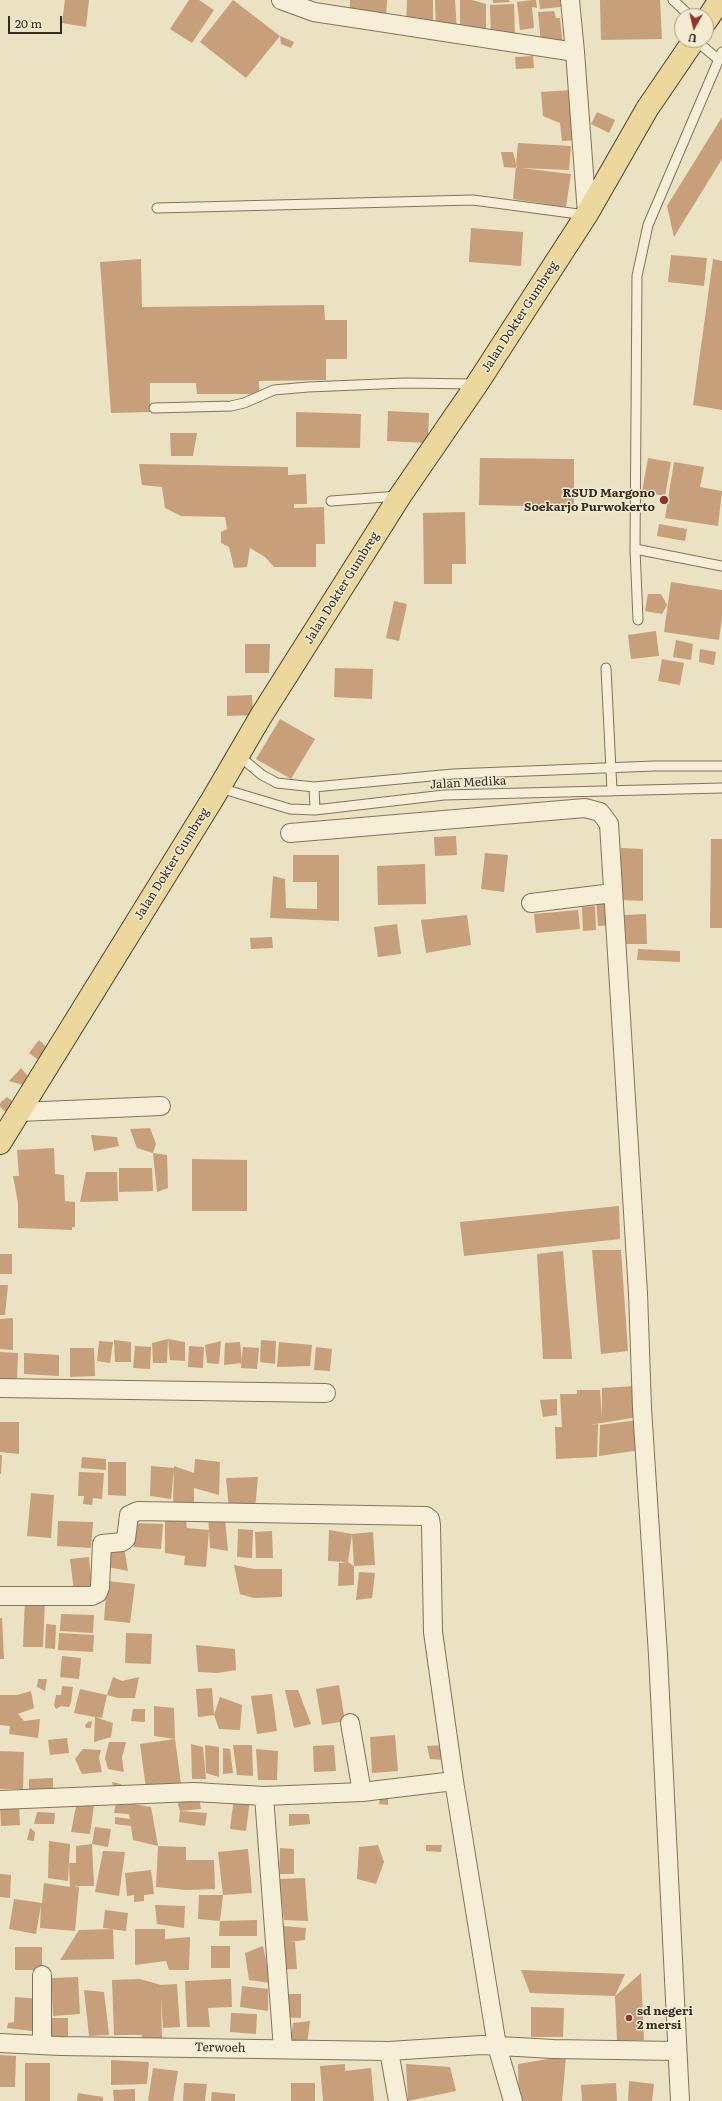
<!DOCTYPE html>
<style>
body{margin:0}
#map{position:relative;width:722px;height:2101px;overflow:hidden;background:#ebe1c3;font-family:Literata,serif}
canvas{display:block}
.north{position:absolute;left:674px;top:8px;width:40px;height:40px;box-sizing:border-box;background:#f3ebd2;border:1px solid #a79e8a;border-radius:50%;rotate:188deg;font-size:11px;font-weight:700;line-height:16px;text-align:center;color:#352a1e}
.north::after{content:'';display:block;margin:auto;width:14px;height:18px;background:#90332f;clip-path:polygon(50% 0,100% 100%,50% 72%,0 100%)}
.scale{position:absolute;left:8px;top:16px;width:54px;height:18px;box-sizing:border-box;border:2px solid #352a1e;border-top:0;padding-left:5px;font-size:12px;line-height:14px;white-space:nowrap;color:#352a1e;-webkit-text-stroke:3px #f3ebd2;paint-order:stroke}
</style>
<div id="map">
<canvas width="722" height="2101"></canvas>
<div class="north">U</div>
<div class="scale">20 m</div>
</div>
<script>
const ctx = document.querySelector('canvas').getContext('2d');
ctx.lineJoin = 'round';
function paint(path, color) {
  ctx.fillStyle = color;
  ctx.fill(path, 'evenodd');
}
function toPath(rows) {
  const path = new Path2D();
  for (const r of rows) {
    path.moveTo(r[0], r[1]);
    for (let i = 2; i < r.length; i += 2) path.lineTo(r[i], r[i + 1]);
  }
  return path;
}
function stroke(path, color, width, dash) {
  ctx.strokeStyle = color;
  ctx.lineWidth = width;
  ctx.lineCap = dash ? 'butt' : 'round';
  ctx.setLineDash(dash || []);
  ctx.stroke(path);
}
function write(font, color, halo, rows, align = 'center') {
  ctx.font = font + ' Literata,serif';
  ctx.lineWidth = 3;
  ctx.setLineDash([]);
  ctx.textBaseline = 'middle';
  ctx.strokeStyle = halo;
  ctx.fillStyle = color;
  for (const [text, x, y, turn = 0] of rows) {
    ctx.save();
    ctx.translate(x, y);
    ctx.rotate((+turn || 0) * Math.PI / 180);
    ctx.textAlign = isNaN(turn) ? turn : align;
    if (halo) ctx.strokeText(text, 0, 0);
    ctx.fillText(text, 0, 0);
    ctx.restore();
  }
}
const building = toPath([
 [65,0,89,0,86,27,62,23],
 [189,0,199,0,214,10,192,43,170,29],
 [233,0,280,36,246,78,200,42],
 [350,0,387,0,386,17,350,16],
 [407,0,433,0,433,28,406,24],
 [435,0,455,0,457,30,436,30],
 [460,0,472,0,486,4,486,33,460,33],
 [493,0,509,0,510,2,493,3],
 [532,0,536,0,537,8,532,7,534,28,520,30,517,2],
 [539,0,560,0,561,7,540,9],
 [600,0,660,0,662,39,601,40],
 [514,4,515,38,491,39,490,5],
 [554,11,556,18,560,18,563,46,541,44,538,12],
 [280,36,294,42,291,48,281,44],
 [533,56,534,68,516,69,515,57],
 [572,90,577,140,562,141,560,123,543,116,541,92],
 [597,112,615,120,609,133,591,124],
 [722,117,722,159,674,237,667,206],
 [518,143,571,146,569,170,521,168,571,174,566,207,513,199],
 [501,152,513,152,517,168,504,167],
 [471,228,523,232,521,266,469,262],
 [671,255,707,258,704,286,668,282],
 [141,259,142,307,324,305,325,320,347,320,347,359,326,359,326,380,259,381,259,394,197,394,196,383,150,383,150,412,111,413,100,262],
 [713,259,722,261,722,410,693,405],
 [388,411,429,413,428,437,425,443,387,441],
 [296,412,361,414,360,448,296,447],
 [170,433,197,433,193,456,171,456],
 [480,458,574,459,574,507,479,505],
 [648,458,671,462,665,496,642,492],
 [674,462,704,467,700,487,722,491,718,526,665,518],
 [139,464,288,467,288,475,306,474,307,504,294,504,294,508,324,507,325,544,316,544,316,567,274,567,265,557,250,548,247,567,234,568,229,547,221,543,221,532,227,529,225,517,181,516,165,508,162,487,142,485],
 [465,512,466,564,452,564,452,584,424,584,423,513],
 [659,524,687,529,685,541,657,536],
 [671,582,722,590,722,617,719,640,664,632],
 [648,594,661,594,667,605,662,614,645,611],
 [394,601,407,604,399,641,386,638],
 [656,631,659,656,631,659,628,635],
 [676,640,693,644,691,660,673,657],
 [245,644,270,644,269,673,245,673],
 [700,649,716,652,714,665,699,662],
 [662,659,684,663,680,685,658,681],
 [335,668,373,669,372,699,334,697],
 [252,695,253,715,227,716,227,696],
 [280,719,315,739,291,779,256,759],
 [456,836,457,855,435,856,434,837],
 [711,839,722,839,722,928,710,928],
 [621,848,643,849,643,901,621,900],
 [485,853,508,855,504,892,481,889],
 [293,855,339,855,339,921,270,918,273,876,285,879,286,908,317,909,317,882,293,882],
 [425,864,426,904,378,905,377,866],
 [612,897,614,925,598,926,596,898],
 [595,906,596,930,583,931,582,907],
 [578,910,580,929,536,933,534,914],
 [646,914,647,944,624,944,623,915],
 [467,915,471,945,426,953,421,920],
 [397,924,401,954,378,957,374,927],
 [272,937,273,948,251,949,250,938],
 [638,949,680,951,680,962,637,960],
 [39,1040,50,1050,40,1061,29,1053],
 [21,1068,31,1080,27,1086,9,1081],
 [7,1097,15,1103,7,1113,0,1107,0,1103],
 [150,1128,156,1144,153,1153,137,1148,130,1129],
 [91,1135,117,1137,119,1146,94,1151],
 [54,1148,55,1174,64,1175,65,1201,75,1202,75,1227,72,1227,72,1230,18,1228,18,1203,13,1176,19,1176,17,1150],
 [153,1153,167,1155,168,1188,157,1192],
 [192,1159,247,1160,247,1211,192,1211],
 [119,1168,152,1168,153,1191,119,1192],
 [86,1172,117,1172,118,1201,80,1202],
 [619,1206,620,1239,464,1256,460,1222],
 [592,1250,621,1250,628,1351,601,1354],
 [563,1251,572,1359,543,1359,537,1254],
 [0,1254,12,1254,12,1274,0,1274],
 [0,1285,8,1285,5,1315,0,1315],
 [13,1318,13,1350,0,1349,0,1319],
 [168,1339,185,1342,185,1361,170,1360],
 [168,1339,167,1363,153,1363,152,1343],
 [114,1340,131,1342,131,1362,115,1362],
 [261,1340,276,1341,275,1364,260,1362],
 [99,1341,113,1342,110,1363,97,1361],
 [221,1341,219,1364,207,1363,205,1345],
 [240,1342,242,1363,224,1365,225,1343],
 [279,1342,312,1345,310,1366,277,1367],
 [135,1346,151,1347,150,1369,133,1368],
 [189,1346,204,1347,203,1368,188,1367],
 [243,1347,259,1348,257,1369,241,1368],
 [316,1347,332,1349,330,1371,314,1370],
 [70,1348,94,1348,95,1376,70,1377],
 [0,1352,18,1353,17,1380,0,1379],
 [24,1353,59,1355,59,1376,24,1374],
 [636,1386,638,1417,589,1425,598,1424,597,1457,556,1459,555,1427,562,1427,560,1394,577,1394,577,1390,600,1390,602,1418,602,1388],
 [557,1399,557,1415,543,1417,540,1400],
 [638,1420,641,1450,599,1456,600,1425],
 [0,1422,19,1422,19,1454,0,1452],
 [0,1455,2,1455,1,1474,0,1474],
 [82,1457,106,1459,106,1470,81,1468],
 [195,1459,220,1462,219,1495,194,1488,194,1507,173,1507,174,1466,194,1473],
 [108,1462,126,1462,126,1496,108,1495],
 [151,1466,174,1468,171,1499,150,1496],
 [79,1472,104,1473,102,1499,93,1498,92,1505,83,1504,84,1496,78,1496],
 [258,1477,255,1509,229,1510,226,1478],
 [31,1493,54,1495,51,1538,27,1536],
 [208,1517,225,1519,228,1551,210,1548,209,1530,206,1567,184,1565,185,1556,165,1553,165,1518,186,1521,187,1528,209,1530],
 [58,1521,93,1522,91,1548,57,1546],
 [131,1523,163,1524,161,1549,134,1547],
 [238,1529,253,1530,252,1558,237,1557],
 [329,1530,352,1534,373,1532,375,1565,354,1566,352,1534,348,1562,354,1566,354,1585,338,1586,339,1563,348,1562,328,1561],
 [272,1531,273,1558,256,1558,255,1532],
 [107,1547,124,1547,128,1571,108,1567],
 [89,1557,92,1589,74,1591,70,1559],
 [234,1565,254,1569,282,1569,282,1597,254,1598,240,1594],
 [359,1572,375,1573,372,1598,356,1600],
 [107,1581,135,1584,130,1623,104,1620],
 [25,1599,45,1600,43,1647,23,1647],
 [61,1614,94,1615,93,1633,60,1631],
 [0,1618,2,1618,4,1659,0,1659],
 [46,1624,56,1625,55,1649,45,1648],
 [59,1633,94,1635,93,1652,58,1650],
 [126,1633,152,1634,151,1664,125,1663],
 [196,1645,235,1649,236,1670,217,1673,198,1672],
 [62,1656,81,1658,79,1679,60,1677],
 [113,1677,122,1681,139,1677,135,1698,118,1698,107,1695],
 [38,1679,47,1679,45,1691,37,1687],
 [339,1685,345,1721,322,1725,316,1689],
 [62,1686,73,1687,71,1702,69,1707,61,1706,56,1709,54,1705,56,1695,61,1695],
 [212,1688,214,1715,198,1717,196,1689],
 [80,1689,107,1695,102,1718,95,1717,113,1723,111,1737,94,1742,95,1717,74,1713],
 [285,1690,298,1690,311,1724,294,1728],
 [31,1691,34,1708,18,1714,24,1721,40,1719,38,1738,9,1734,10,1726,0,1725,0,1695,17,1695],
 [272,1694,277,1731,257,1734,251,1696],
 [220,1697,242,1705,240,1730,219,1729,214,1715],
 [154,1706,174,1708,175,1739,154,1736],
 [133,1709,145,1709,145,1722,131,1721],
 [92,1721,91,1728,86,1728,85,1725,88,1722],
 [395,1735,398,1771,372,1773,370,1737],
 [67,1738,69,1753,50,1755,48,1740],
 [175,1739,181,1784,146,1788,140,1744],
 [109,1742,126,1742,122,1758,124,1772,108,1769,105,1758],
 [191,1744,203,1747,206,1779,192,1779],
 [205,1745,219,1747,219,1777,206,1773],
 [233,1745,252,1745,253,1776,237,1775],
 [334,1745,336,1771,314,1772,313,1746],
 [444,1745,445,1760,430,1759,427,1746],
 [223,1748,230,1749,233,1773,223,1774],
 [83,1749,101,1750,99,1758,102,1772,82,1774,75,1759],
 [256,1749,278,1751,277,1780,258,1780],
 [0,1751,24,1752,23,1789,0,1789],
 [53,1778,53,1793,29,1792,29,1779],
 [112,1782,121,1784,124,1791,114,1794],
 [180,1796,203,1796,200,1803,201,1809,180,1811,178,1805],
 [234,1797,250,1799,246,1831,230,1829],
 [380,1799,388,1799,388,1805,379,1804],
 [77,1801,94,1805,90,1834,71,1832],
 [19,1803,20,1825,1,1826,0,1805],
 [116,1803,128,1805,128,1803,151,1807,158,1846,186,1847,186,1860,214,1860,215,1889,186,1890,156,1887,158,1846,133,1840,131,1826,115,1824,115,1817,130,1819,129,1814,114,1813],
 [180,1811,207,1813,205,1826,179,1822],
 [37,1812,55,1813,54,1824,34,1824],
 [289,1814,309,1814,310,1824,289,1826],
 [95,1827,111,1829,108,1847,92,1844],
 [30,1828,35,1832,34,1841,27,1840],
 [49,1841,70,1844,68,1881,48,1878],
 [92,1844,94,1886,74,1886,79,1887,75,1931,40,1928,41,1905,36,1934,9,1929,14,1899,42,1903,44,1883,70,1887,69,1863,76,1863,76,1846],
 [378,1845,384,1862,376,1884,357,1879,359,1847],
 [426,1845,442,1845,441,1852,426,1851],
 [280,1848,294,1849,294,1874,279,1874],
 [248,1849,252,1893,223,1895,218,1852],
 [103,1851,125,1852,119,1896,95,1892],
 [151,1870,154,1894,144,1895,144,1901,134,1902,134,1895,127,1896,125,1873],
 [0,1874,11,1875,10,1898,0,1897],
 [305,1878,308,1921,284,1920,279,1879],
 [199,1895,223,1895,220,1921,257,1920,257,1936,219,1936,220,1921,198,1919],
 [155,1905,185,1906,184,1928,157,1924],
 [105,1910,128,1913,126,1931,103,1928],
 [283,1926,306,1928,305,1940,290,1942,295,1942,297,1969,272,1970,283,1942],
 [113,1929,114,1959,60,1960,79,1930],
 [135,1929,165,1929,165,1939,190,1937,189,1970,169,1970,166,1961,135,1965],
 [211,1946,230,1946,230,1968,211,1968],
 [263,1946,271,1983,249,1980,245,1953],
 [15,1947,42,1947,42,1970,15,1970],
 [521,1970,625,1974,615,1996,530,1993],
 [641,1973,644,2040,617,2041,615,1996],
 [78,1977,80,2014,53,2016,51,1978],
 [140,1979,161,1985,177,1984,180,2027,163,2028,161,1998,162,2040,141,2041,142,2035,114,2035,112,1980],
 [231,1979,232,2007,208,2008,210,2027,187,2027,185,1981],
 [242,1986,268,1989,268,2011,240,2007],
 [84,1990,104,1992,109,2035,89,2036],
 [273,1994,301,1994,301,2018,273,2017],
 [15,1997,41,1999,40,2032,7,2028,8,2023,14,2022],
 [531,2007,564,2008,563,2037,531,2037],
 [231,2013,257,2014,256,2034,230,2032],
 [46,2018,68,2018,68,2040,45,2039],
 [310,2021,307,2044,290,2044,293,2023],
 [0,2055,16,2056,15,2087,0,2087],
 [566,2056,562,2101,519,2101,518,2064],
 [111,2060,149,2062,147,2084,111,2085],
 [25,2063,50,2063,50,2101,25,2101],
 [345,2064,345,2071,371,2068,374,2101,323,2101,320,2066],
 [406,2064,450,2067,456,2091,408,2101],
 [153,2068,178,2071,173,2101,148,2101],
 [629,2081,654,2084,652,2101,628,2101],
 [184,2083,207,2084,205,2101,183,2101],
 [291,2083,315,2083,315,2101,291,2101],
 [616,2083,617,2101,582,2101,581,2085],
 [135,2089,135,2101,114,2101,113,2090],
 [212,2092,235,2094,235,2101,211,2101],
 [78,2093,103,2097,103,2101,77,2101]
]);
const lane = toPath([
 [673,0,690,16],
 [695,40,718,59],
 [157,208,473,200,586,215],
 [154,408,231,406,244,403,274,390,308,387,405,383,476,384],
 [331,501,399,496],
 [635,549,722,566],
 [638,620,635,549,637,276,648,225,722,52],
 [606,668,612,791],
 [238,755,262,775,277,783,314,787,453,774,654,766,722,766],
 [314,787,315,810],
 [220,788,290,809,315,810,444,795,722,788]
]);
const street = toPath([
 [281,0,314,12,575,52],
 [570,0,575,52,587,214],
 [290,833,585,808,600,812,609,824,638,1293,642,1408,658,1655,680,2101],
 [531,903,613,893],
 [19,1112,161,1106],
 [0,1388,326,1393],
 [0,1596,92,1596,98,1593,100,1587,102,1544,122,1542,126,1539,129,1515,138,1511,426,1516,430,1519,431,1525,433,1632,454,1781],
 [350,1723,362,1792],
 [264,1796,283,2049],
 [0,1800,194,1792,264,1796,362,1792,454,1781,497,2046,513,2101],
 [0,2043,60,2046,389,2051,398,2101],
 [42,2045,42,1975],
 [389,2051,482,2045,553,2049,677,2051]
]);
const primary = toPath([
 [706,21,720,0],
 [0,1143,212,800,261,716,400,496,477,384,587,214,647,109,694,40]
]);
const markers = [
 [664,500,5,"#90332f"],
 [629,2018,4,"#90332f"]
];
const streetNames = [
 ["Jalan Dokter Gumbreg",520,317,-57],
 ["Jalan Dokter Gumbreg",342,588,-58],
 ["Jalan Medika",468,783,-3],
 ["Jalan Dokter Gumbreg",172,864,-58],
 ["Terwoeh",220,2048,1]
];
const poiNames = [
 ["RSUD Margono",655,493],
 ["Soekarjo Purwokerto",655,507],
 ["sd negeri",637,2011,"left"],
 ["2 mersi",637,2025,"left"]
];
paint(building, '#c79f7b');
stroke(lane, '#84735b', 11);
stroke(street, '#84735b', 20);
stroke(primary, '#52412f', 24);
stroke(lane, '#f6eed6', 9);
stroke(street, '#f6eed6', 18);
stroke(primary, '#ecd89d', 22);
for (const [x, y, r, color] of markers) {
  const dot = new Path2D();
  dot.arc(x, y, r, 0, 2 * Math.PI);
  ctx.fillStyle = color;
  ctx.fill(dot);
  stroke(dot, '#f3ebd2', 1.5);
}
write('12px', '#352a1e', '#f3ebd2', streetNames);
write('bold 12px', '#352a1e', '#f3ebd2', poiNames, 'right');
</script>
